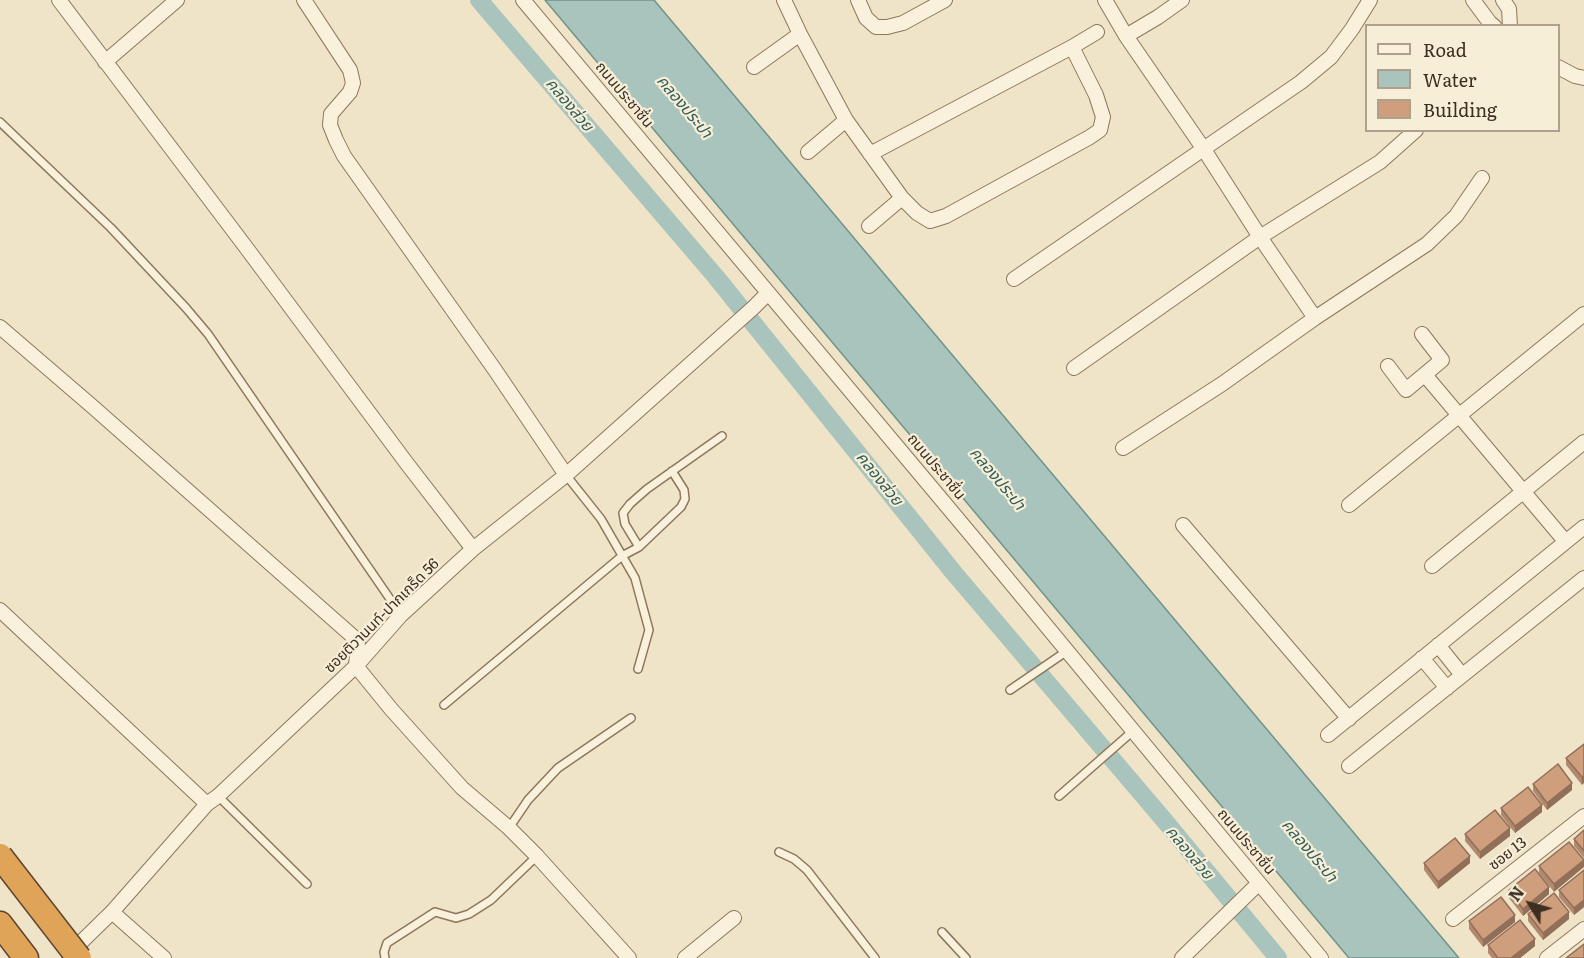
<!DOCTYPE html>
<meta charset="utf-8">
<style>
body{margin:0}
#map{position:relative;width:1584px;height:958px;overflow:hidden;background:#f0e4c8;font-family:Literata,serif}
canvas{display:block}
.legend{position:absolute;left:1365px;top:24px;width:195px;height:108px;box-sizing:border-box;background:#f7eed8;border:2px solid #ada18e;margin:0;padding:8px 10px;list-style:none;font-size:18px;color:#3d2e20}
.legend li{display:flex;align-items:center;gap:12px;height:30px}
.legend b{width:30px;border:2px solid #ada18e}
.north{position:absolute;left:1500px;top:874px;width:60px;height:60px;-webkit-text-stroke:4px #f7eed8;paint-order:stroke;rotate:307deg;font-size:16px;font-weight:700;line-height:24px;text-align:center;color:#3d2e20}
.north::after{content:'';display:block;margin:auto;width:21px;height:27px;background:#3d2e20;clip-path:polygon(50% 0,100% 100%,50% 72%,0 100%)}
</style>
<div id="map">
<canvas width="1584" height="958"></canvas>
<ul class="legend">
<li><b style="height:8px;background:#faf1dc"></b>Road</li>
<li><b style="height:16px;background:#a9c4bc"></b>Water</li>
<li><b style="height:16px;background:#cf9f7d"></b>Building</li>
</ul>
<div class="north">N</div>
</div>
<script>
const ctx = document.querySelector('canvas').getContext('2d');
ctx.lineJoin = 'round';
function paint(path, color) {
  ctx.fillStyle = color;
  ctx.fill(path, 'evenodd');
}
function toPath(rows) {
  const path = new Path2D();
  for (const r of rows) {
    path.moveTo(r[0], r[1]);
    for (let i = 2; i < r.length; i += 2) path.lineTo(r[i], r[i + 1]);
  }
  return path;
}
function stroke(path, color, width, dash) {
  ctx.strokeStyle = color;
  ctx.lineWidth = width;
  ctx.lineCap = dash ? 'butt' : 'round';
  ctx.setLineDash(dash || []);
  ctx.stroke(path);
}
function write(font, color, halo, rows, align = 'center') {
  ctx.font = font + ' Literata,"Noto Sans Thai",serif';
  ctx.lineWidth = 4.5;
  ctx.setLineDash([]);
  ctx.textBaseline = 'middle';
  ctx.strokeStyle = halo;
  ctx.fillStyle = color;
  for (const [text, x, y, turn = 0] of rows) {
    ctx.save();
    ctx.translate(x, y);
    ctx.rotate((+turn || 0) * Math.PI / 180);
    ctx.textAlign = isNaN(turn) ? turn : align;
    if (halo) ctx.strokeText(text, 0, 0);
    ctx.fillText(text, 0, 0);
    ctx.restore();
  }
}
const water = toPath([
 [545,0,654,0,1459,958,1349,958,545,0]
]);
const canal = toPath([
 [479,0,716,277,954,573,1164,820,1278,958]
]);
const service = toPath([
 [0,122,111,228,186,308,208,334,401,615],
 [566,475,601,519,635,578,649,630,638,669],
 [639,547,625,524,623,513,630,504,647,489,722,436],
 [1010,690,1067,651],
 [444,705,622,556,639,547,681,507,685,499,684,490,672,471],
 [218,796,307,884],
 [1059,796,1133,731],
 [509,828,528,800,558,768,631,718],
 [779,852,794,859,807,870,875,958],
 [942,932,966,958],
 [385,958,384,952,387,943,435,912,456,918,469,914,491,900,537,856]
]);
const minor = toPath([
 [59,0,245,246,408,465,473,549],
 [304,0,350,70,353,83,350,92,331,114,330,125,336,140,344,156,495,370,566,475],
 [523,0,972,536,1321,958],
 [784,0,800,34,846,120,902,198,917,213,930,221,946,216,1090,137,1100,130,1103,117,1096,95,1072,47],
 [858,0,866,18,876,27,887,27,903,23,945,0],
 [1105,0,1126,36,1203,148,1260,237,1315,318],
 [1473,0,1490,23,1494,26],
 [1503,0,1509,9,1510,26],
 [1126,36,1158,17,1182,0],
 [105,62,177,0],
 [754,67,800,34],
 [1558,67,1575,76,1584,78],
 [808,152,846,120],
 [870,154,1072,47,1097,32],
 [869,226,902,198],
 [1014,279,1301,82,1331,57,1352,29,1370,0],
 [0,327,93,407,358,641,356,666,391,709,462,788,509,828,537,856,629,958],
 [1388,366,1406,390,1442,360,1422,334],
 [1074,368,1260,237,1380,162,1416,130],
 [1425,375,1565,541],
 [1123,448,1222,384,1315,318,1427,244,1456,216,1482,178],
 [1349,505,1584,314],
 [1183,525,1349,719],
 [1432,566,1584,442],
 [0,610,207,804],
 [1438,645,1462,675],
 [1422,658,1447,688],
 [1328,735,1584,527],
 [1349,766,1584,578],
 [112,912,164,958],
 [1453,919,1584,816],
 [69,954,112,912,207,804,218,796,356,666,401,615,473,549,566,475,753,308,768,293],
 [685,958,734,918],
 [1182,958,1259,883],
 [1547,958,1584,929]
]);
const motorway = toPath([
 [0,924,26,958]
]);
const motorwayBridge = toPath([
 [0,856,79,958]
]);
const wall = toPath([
 [1584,744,1582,785,1566,765,1566,758],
 [1533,784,1572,790,1547,810,1533,791],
 [1501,808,1542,812,1515,833,1501,815],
 [1584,830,1584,858,1574,846,1574,839],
 [1465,834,1510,836,1480,859,1465,841],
 [1569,842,1554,892,1539,873,1539,866],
 [1424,863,1470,863,1438,889,1424,870],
 [1584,870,1584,907,1574,915,1559,897,1559,890],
 [1509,890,1549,894,1523,916,1509,898],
 [1528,914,1569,919,1543,940,1528,921],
 [1469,921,1515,922,1483,947,1469,929],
 [1488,945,1535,946,1520,958,1492,958,1488,953]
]);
const shadedWall = toPath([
 [1584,776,1584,783,1582,785,1582,777],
 [1572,783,1572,790,1547,810,1547,803],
 [1542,805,1542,812,1515,833,1515,826],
 [1510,828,1510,836,1480,859,1480,852],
 [1470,856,1470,863,1438,889,1438,882],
 [1584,860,1584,867,1554,892,1554,884],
 [1549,887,1549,894,1523,916,1523,909],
 [1584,900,1584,907,1574,915,1574,908],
 [1569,912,1569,919,1543,940,1543,933],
 [1515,915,1515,922,1483,947,1483,940],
 [1535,939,1535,946,1520,958,1511,958]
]);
const building = toPath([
 [1584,744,1584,776,1582,777,1566,758,1584,744],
 [1558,764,1572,783,1547,803,1533,784,1558,764],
 [1528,787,1542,805,1515,826,1501,808,1528,787],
 [1495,810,1510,828,1480,852,1465,834,1495,810],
 [1584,830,1584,851,1574,839,1584,830],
 [1455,838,1470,856,1438,882,1424,863,1455,838],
 [1569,842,1584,860,1554,884,1539,866,1569,842],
 [1535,869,1549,887,1523,909,1509,890,1535,869],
 [1584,870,1584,900,1574,908,1559,890,1584,870],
 [1554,893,1569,912,1543,933,1528,914,1554,893],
 [1501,897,1515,915,1483,940,1469,921,1501,897],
 [1520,920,1535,939,1511,958,1498,958,1488,945,1520,920],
 [1584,944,1584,958,1566,958,1584,944]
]);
const streetNames = [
 ["ถนนประชาชื่น",624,95,50],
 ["ถนนประชาชื่น",936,467,50],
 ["ซอยติวานนท์-ปากเกร็ด 56",382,616,-45],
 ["ถนนประชาชื่น",1246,842,50],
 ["ซอย 13",1508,854,-38]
];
const waterNames = [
 ["คลองส่วย",569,105,50],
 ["คลองประปา",684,107,50],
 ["คลองส่วย",879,479,51],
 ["คลองประปา",997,479,50],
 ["คลองประปา",1309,851,50],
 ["คลองส่วย",1189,853,50]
];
paint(water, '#a9c4bc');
stroke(water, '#6f938a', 1.5);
stroke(canal, '#a9c4bc', 18);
stroke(service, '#8d765c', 10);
stroke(minor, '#8d765c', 16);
stroke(motorway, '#5b4430', 27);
stroke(service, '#faf1dc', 7);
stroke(minor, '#faf1dc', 14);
stroke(motorway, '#e0a458', 24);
stroke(motorwayBridge, '#5b4430', 27, []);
stroke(motorwayBridge, '#e0a458', 24);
paint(wall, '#b2896c');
paint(shadedWall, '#916f58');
paint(building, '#cf9f7d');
stroke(building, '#916f58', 1.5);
write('15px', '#3d2e20', '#f7eed8', streetNames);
write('italic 16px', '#2f5d5a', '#f7eed8', waterNames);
</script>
